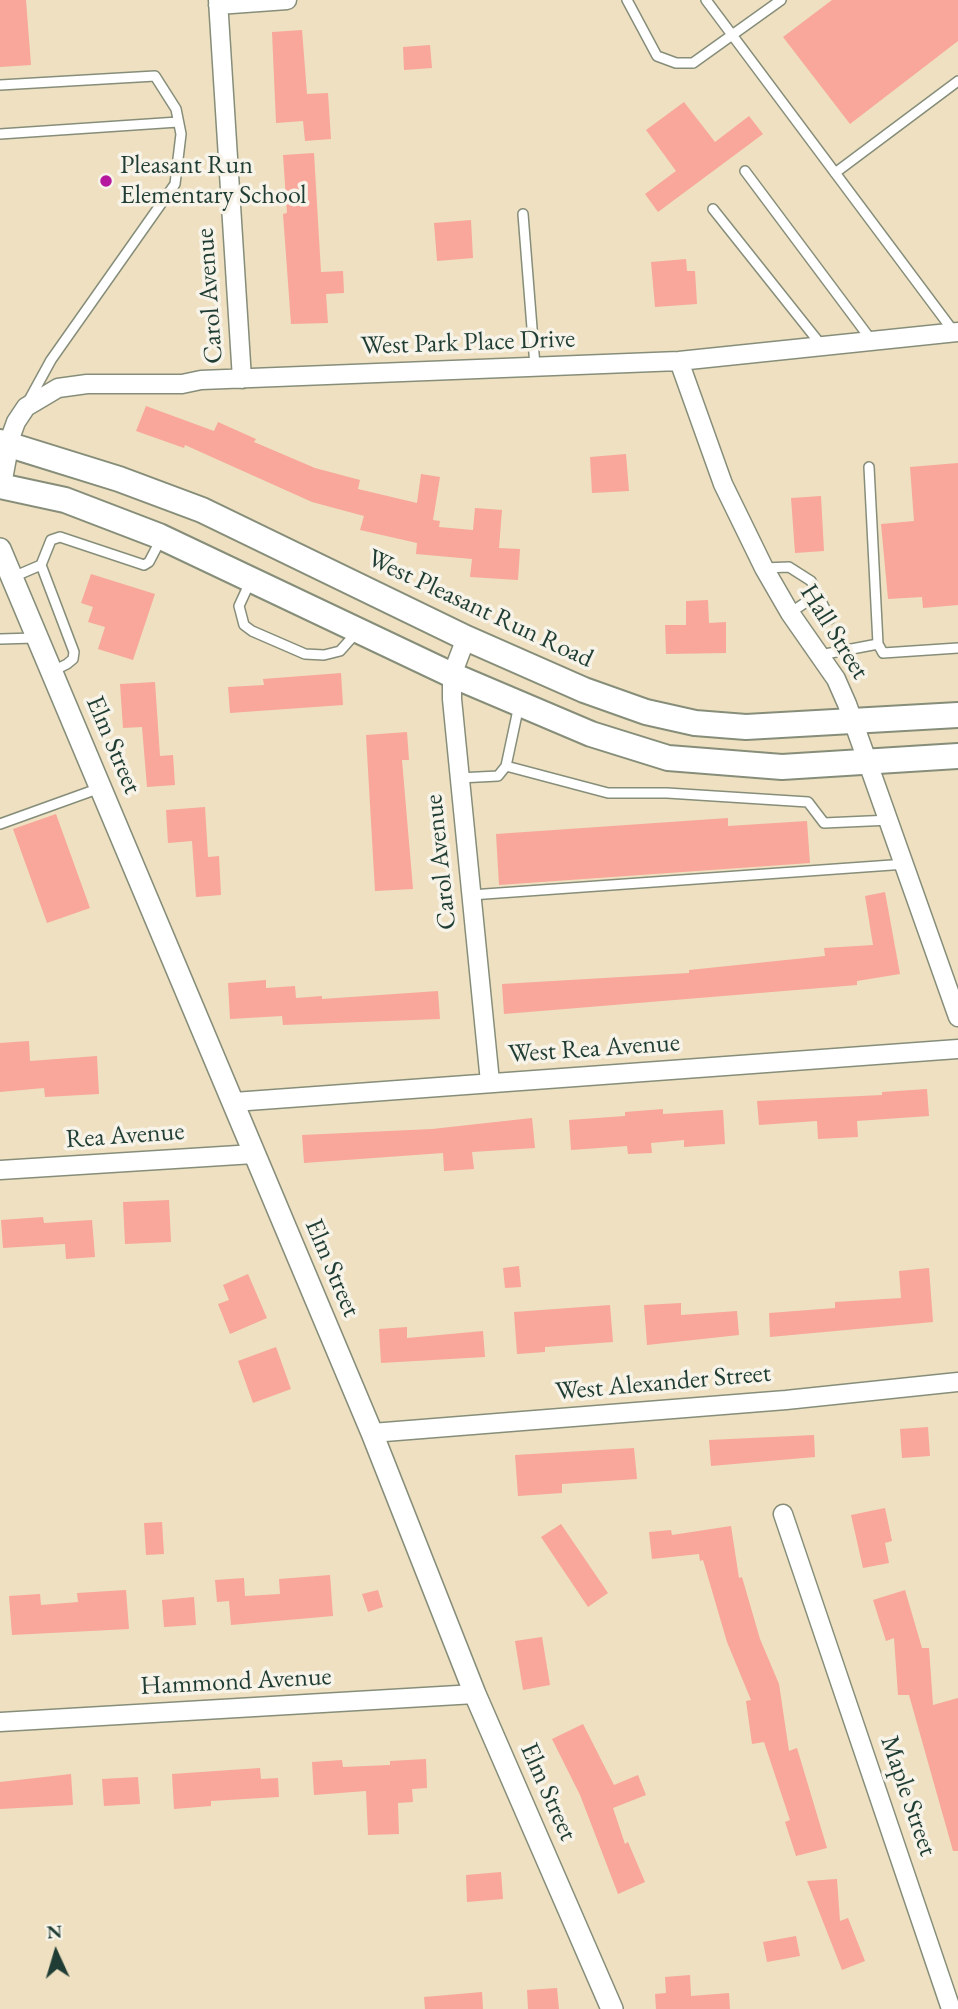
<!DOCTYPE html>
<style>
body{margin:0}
#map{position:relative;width:958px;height:2009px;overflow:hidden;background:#eee0c0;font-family:"EB Garamond",serif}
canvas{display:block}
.north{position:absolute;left:21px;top:1918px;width:70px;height:70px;-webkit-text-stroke:5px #f7f3e8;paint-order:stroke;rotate:356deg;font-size:19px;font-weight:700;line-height:28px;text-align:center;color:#1f3d34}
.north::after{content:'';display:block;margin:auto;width:24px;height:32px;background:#1f3d34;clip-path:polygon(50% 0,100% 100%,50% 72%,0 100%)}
</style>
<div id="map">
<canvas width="958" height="2009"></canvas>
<div class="north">N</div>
</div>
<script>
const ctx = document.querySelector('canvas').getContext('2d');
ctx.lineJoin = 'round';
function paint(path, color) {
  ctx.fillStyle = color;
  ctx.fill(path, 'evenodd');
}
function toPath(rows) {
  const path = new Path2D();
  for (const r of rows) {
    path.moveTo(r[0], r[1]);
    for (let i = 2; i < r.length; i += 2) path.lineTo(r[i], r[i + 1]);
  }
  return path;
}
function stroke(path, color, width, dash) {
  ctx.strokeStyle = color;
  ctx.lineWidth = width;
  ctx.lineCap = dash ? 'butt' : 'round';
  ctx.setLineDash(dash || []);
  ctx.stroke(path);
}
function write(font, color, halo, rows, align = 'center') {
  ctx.font = font + ' "EB Garamond",serif';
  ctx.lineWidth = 7;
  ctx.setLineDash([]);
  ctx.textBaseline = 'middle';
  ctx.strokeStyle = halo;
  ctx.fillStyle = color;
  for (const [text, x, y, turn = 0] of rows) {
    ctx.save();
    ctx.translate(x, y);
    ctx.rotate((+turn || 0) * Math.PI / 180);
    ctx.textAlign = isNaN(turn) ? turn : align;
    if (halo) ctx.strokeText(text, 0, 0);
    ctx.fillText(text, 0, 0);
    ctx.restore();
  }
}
const building = toPath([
 [0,0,26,0,31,65,0,67],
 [832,0,958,0,958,41,850,124,783,37],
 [302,30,307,94,328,93,331,139,305,141,303,121,276,123,272,32],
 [430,45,432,68,404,70,403,47],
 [684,102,715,142,749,116,763,134,658,212,645,194,676,171,646,130],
 [314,153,321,272,343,271,344,293,326,294,328,323,291,324,283,214,287,213,283,155],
 [471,220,473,258,437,261,434,223],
 [686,259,687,271,695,271,697,304,655,307,651,262],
 [146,406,214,431,218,422,256,439,254,442,315,468,360,480,358,489,417,503,421,474,440,477,433,520,440,521,439,527,473,530,475,508,502,510,499,548,520,549,518,580,470,577,472,559,416,554,417,543,360,530,364,516,312,502,185,445,184,448,136,431],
 [626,454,629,491,592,493,590,457],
 [958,463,958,605,923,608,922,597,888,599,881,524,914,521,910,467],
 [821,496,824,551,795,553,791,498],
 [91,574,155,594,133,660,98,649,105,627,88,622,93,607,81,603],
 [708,600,709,623,726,622,726,653,666,654,665,625,686,625,686,601],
 [341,673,343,705,230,713,228,687,264,685,263,679],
 [155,682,160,756,173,755,175,785,147,787,142,727,123,728,120,684],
 [407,732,409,760,402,760,413,889,375,891,366,735],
 [205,807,208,857,219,856,221,895,196,897,192,841,168,843,166,810],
 [56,814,90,908,47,923,13,829],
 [728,818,728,826,807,821,810,863,499,885,496,834],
 [885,892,900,974,857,981,857,985,504,1014,502,984,689,973,689,970,825,956,824,948,873,945,865,896],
 [266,980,266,988,295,986,296,998,322,996,322,999,438,991,440,1019,283,1025,282,1016,230,1019,228,983],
 [29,1041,30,1061,97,1056,99,1094,45,1097,44,1088,0,1092,0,1043],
 [927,1089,929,1116,857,1121,858,1137,818,1139,817,1121,759,1125,757,1101,882,1095,882,1092],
 [663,1109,663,1114,723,1110,725,1144,684,1147,684,1140,651,1143,652,1153,628,1154,627,1146,571,1150,569,1120,625,1116,625,1112],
 [532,1118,535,1148,472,1152,474,1169,444,1171,443,1153,304,1163,302,1135,432,1129],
 [169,1200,171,1242,125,1244,123,1202],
 [43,1217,44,1223,92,1220,95,1257,66,1259,65,1244,3,1248,1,1220],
 [519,1266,521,1287,505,1288,503,1268],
 [929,1268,933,1322,770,1337,769,1313,835,1308,835,1302,901,1298,899,1271],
 [248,1274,267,1318,230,1334,218,1304,229,1300,223,1285],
 [681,1303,681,1315,737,1311,739,1335,647,1345,644,1305],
 [610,1305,613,1342,545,1347,545,1352,517,1354,514,1312],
 [407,1327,407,1338,483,1331,485,1357,381,1363,379,1329],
 [276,1347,291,1389,253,1403,238,1361],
 [928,1427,930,1456,902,1458,900,1429],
 [814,1435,815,1457,711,1466,709,1440],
 [634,1448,637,1479,562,1484,562,1493,518,1496,515,1455],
 [885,1508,892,1541,885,1543,889,1563,863,1568,851,1515],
 [162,1522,164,1554,146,1555,144,1523],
 [561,1524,608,1593,588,1607,541,1537],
 [731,1526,739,1578,742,1577,760,1639,779,1684,789,1751,797,1748,827,1848,796,1856,785,1822,790,1820,764,1742,752,1744,746,1701,751,1700,727,1642,703,1560,700,1561,699,1554,652,1559,649,1532,671,1530,672,1535],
 [330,1575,333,1616,231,1625,229,1601,217,1602,215,1580,244,1578,245,1596,280,1594,279,1579],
 [126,1590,129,1629,12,1635,9,1596,40,1594,41,1605,78,1602,77,1593],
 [378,1590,383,1607,368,1612,362,1594],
 [905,1590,922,1648,929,1648,933,1705,958,1698,958,1851,953,1851,909,1695,898,1695,894,1638,886,1641,873,1600],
 [194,1597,196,1625,164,1627,162,1600],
 [542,1637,550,1685,523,1690,515,1641],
 [583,1724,614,1785,638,1775,646,1795,613,1808,625,1844,628,1842,645,1882,618,1894,580,1795,552,1739],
 [426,1759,427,1788,412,1789,413,1802,398,1803,399,1834,368,1835,366,1791,314,1795,312,1762,342,1760,343,1767,390,1765,390,1761],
 [260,1768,261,1779,278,1778,279,1797,211,1801,211,1806,174,1809,172,1774],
 [71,1774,73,1805,0,1809,0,1782],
 [138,1777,140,1804,104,1806,102,1779],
 [501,1872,503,1899,467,1902,466,1875],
 [837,1879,840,1921,848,1918,865,1961,842,1970,807,1881],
 [796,1936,800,1956,767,1962,763,1942],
 [690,1975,691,1996,729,1993,730,2009,656,2009,655,1994,666,1993,665,1977],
 [557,1988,559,2009,528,2009,527,1990],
 [482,1992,483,2009,425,2009,424,1997]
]);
const service = toPath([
 [627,0,657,56,676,63,693,63,781,0],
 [706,0,954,332],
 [0,85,155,76,176,109,181,134,175,184,51,360,28,402],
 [0,134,178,122],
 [745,171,872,341],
 [835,173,958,81],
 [713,209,822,346],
 [523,214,535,366],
 [869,467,878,644,883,653,958,648],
 [764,568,789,567,811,581,830,619],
 [13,577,41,565],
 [250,582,239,606,244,625,252,631,305,654,324,655,340,651,357,632],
 [790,613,818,594],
 [0,639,35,638],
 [820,655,878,644],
 [51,672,67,664,73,659,74,652,41,565,51,540,60,537,144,565,149,562,161,539],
 [506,766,608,793,667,793,808,802,824,823,891,820],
 [459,778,498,776,506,766,519,705],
 [0,824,100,788],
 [471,895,906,864]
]);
const minor = toPath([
 [218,0,242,379],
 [218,5,287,0],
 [679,361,723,484,764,568,790,613,836,679,847,704,958,1017],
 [8,444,16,422,26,407,58,388,87,384,182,384,201,380,679,361,958,332],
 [466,638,452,675,452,699,490,1082],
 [234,1102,958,1049],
 [0,1170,254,1154],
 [372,1433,786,1400,958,1382],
 [783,1514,951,2009],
 [0,1722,475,1694]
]);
const tertiary = toPath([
 [0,487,8,444],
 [0,549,372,1433,475,1694,612,2009]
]);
const secondary = toPath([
 [0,442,119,479,202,510,466,638,584,690,646,712,695,723,746,727,958,715],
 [0,486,65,500,159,536,452,675,591,734,668,758,782,767,958,756]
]);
const markers = [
 [106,181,7,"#b5179e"]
];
const poiNames = [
 ["Pleasant Run",120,166],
 ["Elementary School",120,196]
];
const streetNames = [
 ["Carol Avenue",210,296,-94],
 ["West Park Place Drive",468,343,-2],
 ["West Pleasant Run Road",480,609,25],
 ["Hall Street",834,632,58],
 ["Elm Street",113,745,67],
 ["Carol Avenue",441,862,-96],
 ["West Rea Avenue",594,1049,-4],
 ["Rea Avenue",125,1136,-4],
 ["Elm Street",332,1268,67],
 ["West Alexander Street",663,1383,-5],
 ["Hammond Avenue",236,1682,-3],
 ["Elm Street",548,1792,66],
 ["Maple Street",908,1796,71]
];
paint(building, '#f8a79a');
stroke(service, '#868e7a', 12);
stroke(minor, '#868e7a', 21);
stroke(tertiary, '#868e7a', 24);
stroke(secondary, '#868e7a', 28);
stroke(service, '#fff', 9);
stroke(minor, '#fff', 18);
stroke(tertiary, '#fff', 21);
stroke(secondary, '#fff', 24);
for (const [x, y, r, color] of markers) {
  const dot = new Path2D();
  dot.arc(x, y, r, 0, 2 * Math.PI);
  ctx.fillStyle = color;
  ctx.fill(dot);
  stroke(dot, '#f7f3e8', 2.5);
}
write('26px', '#1f3d34', '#f7f3e8', poiNames, 'left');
write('26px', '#1f3d34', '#f7f3e8', streetNames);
</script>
